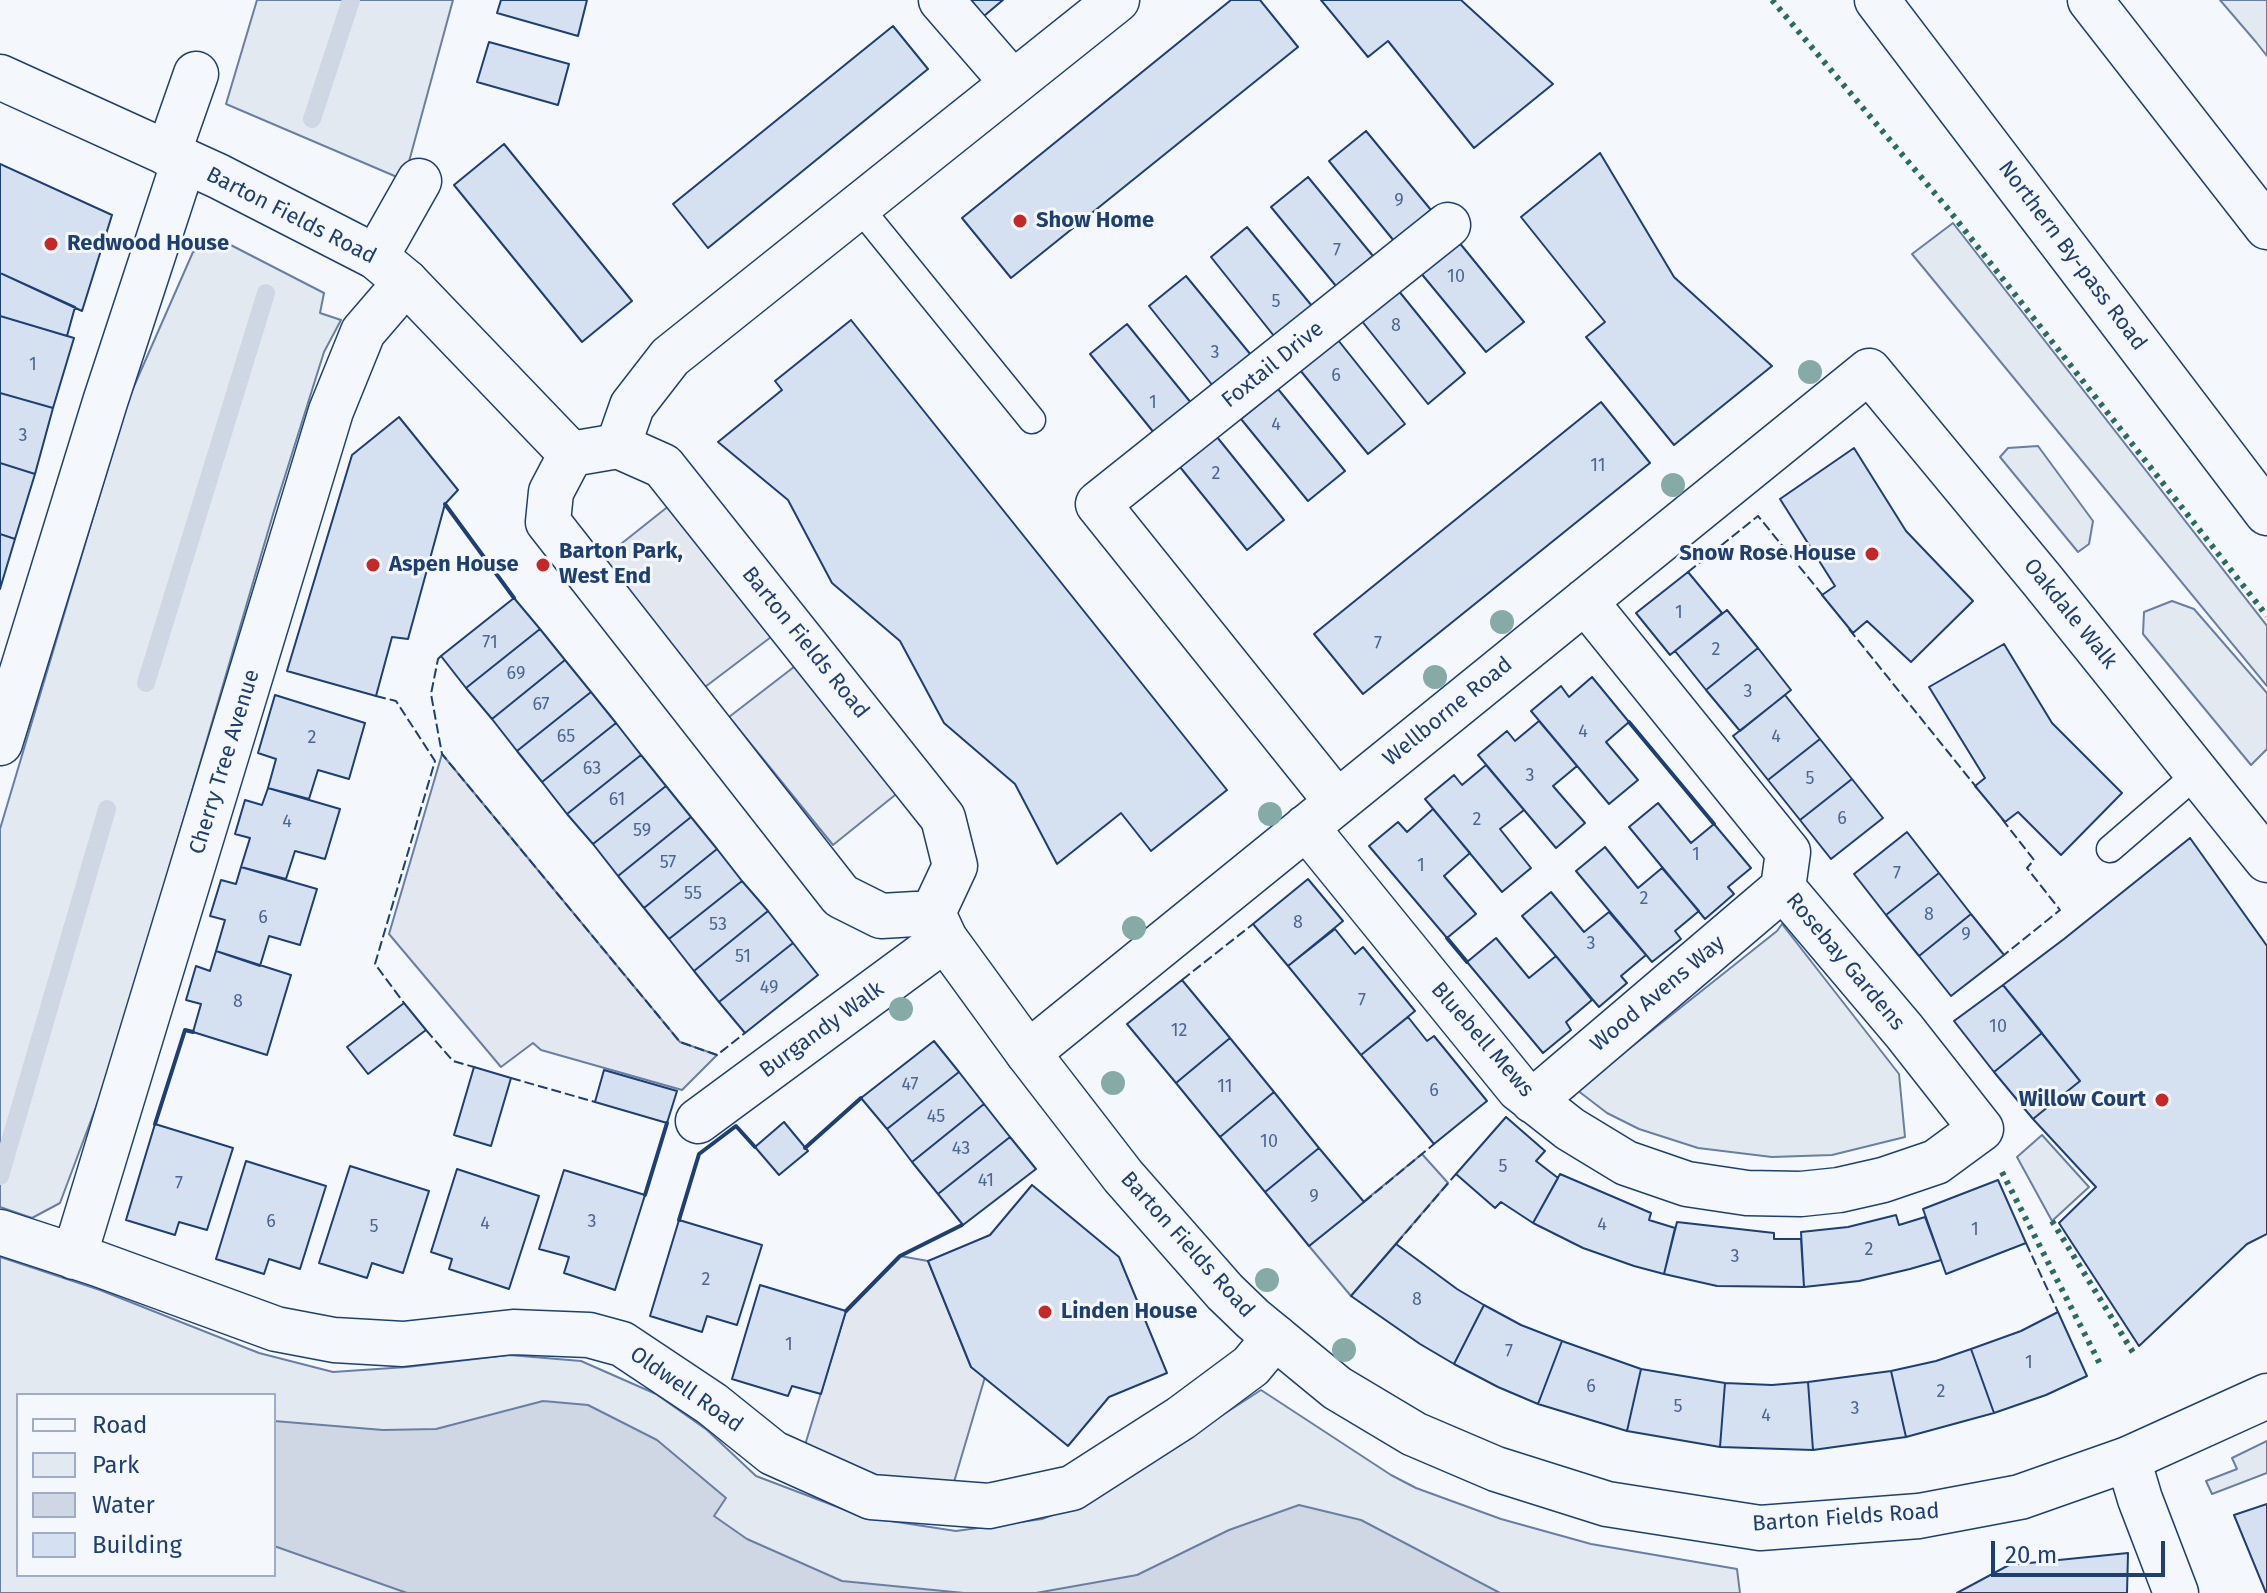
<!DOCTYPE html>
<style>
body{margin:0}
#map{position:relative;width:2267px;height:1593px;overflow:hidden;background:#f4f7fb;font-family:"Fira Sans",sans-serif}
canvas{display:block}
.legend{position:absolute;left:16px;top:1393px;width:260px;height:184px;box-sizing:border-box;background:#f4f7fb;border:2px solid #9eadc5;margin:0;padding:10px 14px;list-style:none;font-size:24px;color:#1d3f73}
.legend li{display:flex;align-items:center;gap:16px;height:40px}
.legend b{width:40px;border:2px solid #9eadc5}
.scale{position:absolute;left:1991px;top:1541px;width:174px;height:36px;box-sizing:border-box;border:4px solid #1d3f73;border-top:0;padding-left:10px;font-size:24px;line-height:28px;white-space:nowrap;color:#1d3f73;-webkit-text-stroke:6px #f4f7fb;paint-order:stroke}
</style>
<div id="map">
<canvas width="2267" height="1593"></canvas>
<ul class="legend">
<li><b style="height:10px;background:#f4f7fb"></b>Road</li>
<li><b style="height:22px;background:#e3e9f0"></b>Park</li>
<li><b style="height:22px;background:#cfd7e4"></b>Water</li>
<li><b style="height:22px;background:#d5e0f0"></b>Building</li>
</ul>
<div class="scale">20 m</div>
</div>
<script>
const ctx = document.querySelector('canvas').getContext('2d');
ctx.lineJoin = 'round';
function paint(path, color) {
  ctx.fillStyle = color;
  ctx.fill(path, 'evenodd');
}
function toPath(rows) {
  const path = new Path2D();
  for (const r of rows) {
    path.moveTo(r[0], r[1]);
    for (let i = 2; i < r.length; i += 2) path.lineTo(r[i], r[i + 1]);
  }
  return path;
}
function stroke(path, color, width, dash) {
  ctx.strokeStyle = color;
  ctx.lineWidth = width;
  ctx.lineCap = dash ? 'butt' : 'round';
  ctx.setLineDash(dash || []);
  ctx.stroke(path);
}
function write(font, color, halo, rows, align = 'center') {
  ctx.font = font + ' "Fira Sans",sans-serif';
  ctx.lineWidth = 6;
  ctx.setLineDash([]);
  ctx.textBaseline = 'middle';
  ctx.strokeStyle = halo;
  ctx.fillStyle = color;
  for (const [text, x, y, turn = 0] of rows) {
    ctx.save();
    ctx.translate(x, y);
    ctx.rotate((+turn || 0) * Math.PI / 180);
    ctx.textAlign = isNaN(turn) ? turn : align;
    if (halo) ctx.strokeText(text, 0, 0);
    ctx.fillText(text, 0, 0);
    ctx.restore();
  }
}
const green = toPath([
 [257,0,453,0,404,180,226,104,257,0],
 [2220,0,2267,0,2267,56,2256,42,2220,0],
 [1953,223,2267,626,2267,686,1912,254,1953,223],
 [221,240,324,293,320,313,341,320,324,352,274,511,111,1067,60,1203,32,1218,0,1207,0,829,128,400,193,252,221,240],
 [2038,446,2093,521,2089,544,2078,552,2000,457,2008,448,2038,446],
 [2172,601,2194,609,2267,693,2267,749,2251,765,2143,634,2144,612,2172,601],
 [1782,924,1899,1074,1905,1137,1832,1155,1772,1157,1698,1148,1639,1129,1607,1113,1577,1090,1777,931,1782,924],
 [2042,1135,2089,1187,2052,1221,2017,1157,2042,1135],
 [1422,1154,1448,1183,1351,1296,1309,1246,1422,1154],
 [0,1257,100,1290,259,1353,333,1372,407,1367,509,1355,581,1361,656,1394,707,1430,756,1476,864,1517,956,1531,1042,1519,1093,1499,1261,1390,1391,1475,1416,1488,1501,1519,1591,1544,1737,1569,1740,1593,0,1593,0,1257],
 [18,1395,274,1395,274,1575,18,1575,18,1395],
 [2267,1441,2267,1473,2212,1494,2206,1481,2237,1469,2232,1458,2267,1441]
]);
const parking = toPath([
 [675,501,779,631,705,687,602,559,675,501],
 [803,660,905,787,833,845,729,717,803,660],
 [442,754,680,1042,717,1055,682,1090,541,1050,533,1043,501,1067,389,934,442,754],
 [900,1256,928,1261,971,1367,985,1377,954,1482,877,1477,805,1445,846,1311,900,1256]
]);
const water = toPath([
 [543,1401,588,1405,657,1440,726,1498,714,1516,747,1539,842,1581,964,1593,407,1593,274,1546,274,1421,383,1430,436,1429,543,1401],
 [1299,1505,1361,1520,1500,1593,1036,1593,1137,1575,1229,1530,1299,1505]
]);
const stream = toPath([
 [312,119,351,0],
 [146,683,266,293],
 [0,1176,107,809]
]);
const building = toPath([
 [501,0,587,0,578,36,497,13,501,0],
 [971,0,1003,0,984,16,971,0],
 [1231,0,1260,0,1298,47,1011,278,962,218,1231,0],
 [1321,0,1461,0,1553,84,1474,148,1388,41,1368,57,1321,0],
 [893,26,928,69,708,248,673,204,893,26],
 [489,42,569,64,558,105,477,82,489,42],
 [1366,131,1431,210,1394,241,1329,161,1366,131],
 [504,144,632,301,582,342,454,185,504,144],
 [1600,153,1674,277,1772,366,1674,445,1586,337,1605,322,1521,217,1600,153],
 [0,164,112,215,82,311,0,273,0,164],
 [1308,177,1373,256,1336,286,1271,207,1308,177],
 [1247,227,1312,306,1274,336,1211,257,1247,227],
 [1458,241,1524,322,1486,352,1420,272,1458,241],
 [0,273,75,307,67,336,0,316,0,273],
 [1186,276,1251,355,1213,386,1149,306,1186,276],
 [1398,290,1465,373,1428,404,1361,320,1398,290],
 [0,316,74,338,53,408,0,393,0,316],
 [851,320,1227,790,1151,851,1121,813,1057,864,1015,784,944,723,900,641,832,583,788,500,718,442,782,390,775,381,851,320],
 [1127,324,1192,404,1155,434,1090,354,1127,324],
 [1338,340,1405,424,1368,454,1300,370,1338,340],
 [1278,389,1345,471,1308,501,1241,419,1278,389],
 [0,393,53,408,35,474,0,463,0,393],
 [1601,402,1650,463,1363,694,1314,634,1601,402],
 [399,417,458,490,445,504,408,639,392,637,376,696,287,671,352,455,399,417],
 [1217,437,1284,520,1247,550,1180,467,1217,437],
 [1854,448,1906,531,1973,601,1911,662,1867,621,1853,633,1822,595,1835,586,1780,499,1854,448],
 [0,463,35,474,15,539,0,534,0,463],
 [0,534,15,539,0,589,0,534],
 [1688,572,1722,613,1670,655,1636,613,1688,572],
 [514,598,540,629,466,688,441,656,514,598],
 [1727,610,1758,648,1706,690,1675,651,1727,610],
 [540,629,565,660,492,719,466,688,540,629],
 [2004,644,2052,723,2122,793,2061,855,2018,812,2005,822,1975,786,1985,778,1929,687,2004,644],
 [1758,648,1791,690,1740,731,1706,690,1758,648],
 [565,660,591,692,517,751,492,719,565,660],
 [1592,677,1629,722,1606,742,1638,780,1609,804,1531,711,1561,686,1569,697,1592,677],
 [591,692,616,723,542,782,517,751,591,692],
 [275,695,365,723,349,779,318,770,309,799,268,788,276,759,258,753,275,695],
 [1785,695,1820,739,1768,780,1733,736,1785,695],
 [1539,721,1577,766,1553,786,1585,823,1556,848,1478,755,1507,731,1515,741,1539,721],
 [616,723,641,755,567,814,542,782,616,723],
 [1820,739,1852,779,1800,820,1768,780,1820,739],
 [641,755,666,786,593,844,567,814,641,755],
 [1486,765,1524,810,1500,829,1531,868,1502,892,1425,799,1454,775,1462,785,1486,765],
 [1852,779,1883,818,1831,859,1800,820,1852,779],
 [666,786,691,817,618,876,593,844,666,786],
 [268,788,340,809,325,859,295,851,286,879,241,867,250,838,235,834,245,800,262,805,268,788],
 [1658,803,1691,843,1714,824,1751,868,1728,887,1734,894,1705,919,1629,827,1658,803],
 [1433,809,1470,853,1444,876,1476,914,1447,938,1369,846,1398,822,1407,832,1433,809],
 [691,817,717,849,644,908,618,876,691,817],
 [1907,832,1939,873,1886,915,1854,874,1907,832],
 [2190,838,2267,946,2267,1234,2247,1244,2139,1346,2059,1223,2096,1187,2033,1119,2080,1081,2003,985,2064,939,2190,838],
 [1605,847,1638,888,1662,868,1699,911,1675,931,1681,939,1652,962,1576,871,1605,847],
 [717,849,742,881,669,939,644,908,717,849],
 [241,867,317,889,300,945,269,936,260,966,216,951,225,920,210,916,221,880,236,884,241,867],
 [1939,873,1971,914,1919,956,1886,915,1939,873],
 [1308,879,1343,921,1288,966,1253,924,1308,879],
 [742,881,768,911,694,971,669,939,742,881],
 [1551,892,1584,932,1609,912,1646,955,1621,976,1627,983,1599,1007,1522,916,1551,892],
 [768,911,793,943,719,1002,694,971,768,911],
 [1971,914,2004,955,1951,996,1919,956,1971,914],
 [1335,929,1355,954,1363,947,1415,1011,1361,1055,1288,966,1335,929],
 [1496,938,1529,978,1556,956,1592,1000,1566,1022,1571,1030,1543,1053,1467,962,1496,938],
 [793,943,818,975,745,1033,719,1002,793,943],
 [216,951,291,975,267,1055,193,1032,201,1004,186,1000,196,966,210,971,216,951],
 [1182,980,1230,1038,1176,1083,1127,1024,1182,980],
 [2003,985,2042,1033,1994,1072,1954,1021,2003,985],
 [404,1003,426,1030,368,1074,347,1047,404,1003],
 [1408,1017,1427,1041,1434,1036,1487,1101,1434,1144,1361,1055,1408,1017],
 [2042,1033,2080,1081,2033,1119,1994,1072,2042,1033],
 [1230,1038,1274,1092,1220,1137,1176,1083,1230,1038],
 [934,1041,959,1072,887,1129,861,1098,934,1041],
 [474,1067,511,1078,491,1146,454,1135,474,1067],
 [604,1070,677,1091,667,1123,595,1102,604,1070],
 [959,1072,984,1104,912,1162,887,1129,959,1072],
 [1274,1092,1319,1148,1265,1192,1220,1137,1274,1092],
 [984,1104,1010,1137,938,1194,912,1162,984,1104],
 [1506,1117,1545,1151,1536,1161,1558,1178,1533,1223,1501,1202,1495,1208,1456,1174,1506,1117],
 [784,1122,808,1151,779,1175,755,1147,784,1122],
 [155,1124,233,1148,207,1230,179,1222,175,1235,126,1220,155,1124],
 [1010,1137,1036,1169,963,1225,938,1194,1010,1137],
 [1319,1148,1364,1202,1309,1246,1265,1192,1319,1148],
 [246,1161,326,1186,300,1269,269,1259,264,1274,216,1259,246,1161],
 [350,1166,429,1191,403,1273,372,1263,367,1278,319,1263,350,1166],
 [457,1169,539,1196,509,1289,449,1269,452,1259,431,1252,457,1169],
 [564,1170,645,1195,615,1290,564,1273,569,1257,539,1249,564,1170],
 [1560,1174,1651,1213,1649,1220,1675,1228,1664,1274,1634,1266,1583,1248,1533,1223,1560,1174],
 [1998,1180,2026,1243,1946,1274,1923,1209,1998,1180],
 [1032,1185,1119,1257,1167,1373,1109,1397,1068,1446,971,1367,928,1261,990,1235,1032,1185],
 [1896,1215,1899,1225,1925,1217,1941,1260,1910,1269,1859,1281,1804,1287,1801,1232,1848,1227,1896,1215],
 [679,1220,762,1245,737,1325,707,1316,702,1332,650,1316,679,1220],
 [1677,1222,1774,1233,1774,1239,1801,1239,1804,1287,1717,1286,1664,1274,1677,1222],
 [1396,1244,1457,1289,1484,1305,1454,1364,1420,1344,1351,1296,1396,1244],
 [760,1285,846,1311,821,1394,792,1386,788,1396,732,1379,760,1285],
 [1484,1305,1521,1325,1562,1341,1538,1404,1498,1387,1454,1364,1484,1305],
 [2058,1312,2087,1376,2046,1395,1994,1413,1971,1349,2021,1331,2058,1312],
 [1562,1341,1641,1369,1627,1431,1538,1404,1562,1341],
 [1971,1349,1994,1413,1906,1437,1891,1371,1936,1361,1971,1349],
 [1641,1369,1725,1383,1720,1447,1627,1431,1641,1369],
 [1891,1371,1906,1437,1813,1450,1808,1382,1891,1371],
 [1808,1382,1813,1450,1720,1447,1725,1383,1772,1385,1808,1382],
 [2267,1504,2267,1593,2266,1593,2234,1515,2267,1504],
 [2128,1553,2127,1593,1957,1593,2009,1565,2128,1553]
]);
const lane = toPath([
 [859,207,1032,420],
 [2110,849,2198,773]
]);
const street = toPath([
 [941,0,1013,83],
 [168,154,196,74],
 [376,257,419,181],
 [618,446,632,406,670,357,1117,0],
 [0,743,105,402,184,161],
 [1337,802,1098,504,1448,225],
 [1306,827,1519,1089,1570,1129,1626,1163,1687,1184,1747,1193,1801,1194,1839,1190,1883,1180,1936,1162,1981,1129,1904,1031,1783,888,1788,852,1585,601],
 [1028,1053,1869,371,2042,580,2267,860],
 [1533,1101,1783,888],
 [698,1121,945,939],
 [0,1232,98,1264,276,1329,334,1340,403,1344,513,1332,589,1335,622,1344,712,1404,773,1453,871,1497,989,1506,1072,1488,1181,1418,1251,1366,1275,1337],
 [74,1257,331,411,363,332,406,282],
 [2128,1459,2140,1499,2176,1593]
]);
const secondary = toPath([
 [0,77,218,176,376,257,406,282,571,454],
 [618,446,663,466,943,818,955,866,933,913,881,916,841,896,548,522,551,492,571,454,618,446],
 [933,913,945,939,1028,1053,1123,1176,1225,1292,1253,1319,1337,1388,1414,1434,1496,1469,1607,1504,1760,1528,1919,1516,2020,1497,2128,1459,2267,1396]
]);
const highway = toPath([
 [1877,0,2267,513],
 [2090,0,2267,227]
]);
const hedge = toPath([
 [1772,0,1948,209,2267,616],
 [2002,1172,2100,1364],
 [2052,1221,2134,1354]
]);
const fence = toPath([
 [1688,572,1758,516,1825,598],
 [1849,629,1977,788],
 [441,656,438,659,431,694,442,754,680,1042,717,1055,745,1033],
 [376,696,396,701,435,761,375,964,404,1003],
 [2002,819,2034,860,2027,868,2060,910,2004,955],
 [1182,980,1253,924],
 [426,1030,453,1061,474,1067],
 [511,1078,595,1102],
 [1364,1202,1434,1144],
 [2026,1243,2058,1312],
 [1396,1244,1456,1174]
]);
const wall = toPath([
 [445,504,514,598],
 [1629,722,1714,824],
 [1447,938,1467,962],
 [155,1124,185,1030,193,1032],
 [805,1148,861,1098],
 [645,1195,667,1123],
 [679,1220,699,1154,736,1126,755,1147],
 [846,1311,900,1256,962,1225]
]);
const trees = [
 [1810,372],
 [1673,485],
 [1502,622],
 [1435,677],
 [1270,814],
 [1134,928],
 [901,1009],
 [1113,1083],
 [1267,1280],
 [1344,1350]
];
const markers = [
 [1020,221,8,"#c62828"],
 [51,244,8,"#c62828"],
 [1872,554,8,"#c62828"],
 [373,565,8,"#c62828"],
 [543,565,8,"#c62828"],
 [2162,1100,8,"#c62828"],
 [1045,1312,8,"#c62828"]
];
const numberNames = [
 ["9",1399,201],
 ["7",1337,251],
 ["10",1456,277],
 ["5",1276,302],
 ["8",1396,326],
 ["3",1215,353],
 ["1",33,365],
 ["6",1336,376],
 ["1",1153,403],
 ["4",1276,425],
 ["3",23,436],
 ["11",1598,466],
 ["2",1216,474],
 ["1",1679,613],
 ["71",490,643],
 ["7",1378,644],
 ["2",1716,650],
 ["69",516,674],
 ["3",1748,692],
 ["67",541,705],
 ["4",1583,732],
 ["65",566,737],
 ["4",1776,737],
 ["2",312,738],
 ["63",592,769],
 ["3",1530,776],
 ["5",1810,779],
 ["61",617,800],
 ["6",1842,819],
 ["2",1477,820],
 ["4",287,822],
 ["59",642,831],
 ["1",1696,855],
 ["57",668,863],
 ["1",1421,866],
 ["7",1897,874],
 ["55",693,894],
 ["2",1644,899],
 ["8",1929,915],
 ["6",263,918],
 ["8",1298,923],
 ["53",718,925],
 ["9",1966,935],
 ["3",1591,944],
 ["51",743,957],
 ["49",769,988],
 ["7",1362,1001],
 ["8",238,1002],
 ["10",1998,1027],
 ["12",1179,1031],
 ["47",910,1085],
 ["11",1225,1087],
 ["6",1434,1091],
 ["45",936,1117],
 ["10",1269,1142],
 ["43",961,1149],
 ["5",1503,1167],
 ["41",986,1181],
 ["7",179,1184],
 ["9",1314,1197],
 ["6",271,1222],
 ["3",592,1222],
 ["4",485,1224],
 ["4",1602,1225],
 ["5",374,1227],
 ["1",1975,1230],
 ["2",1869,1250],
 ["3",1735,1257],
 ["2",706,1280],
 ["8",1417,1300],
 ["1",789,1345],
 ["7",1509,1352],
 ["1",2029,1363],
 ["6",1591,1387],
 ["2",1941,1392],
 ["5",1678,1407],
 ["3",1855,1409],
 ["4",1766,1416]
];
const streetNames = [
 ["Barton Fields Road",291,216,27],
 ["Northern By-pass Road",2072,256,53],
 ["Foxtail Drive",1273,365,-39],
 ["Oakdale Walk",2070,614,51],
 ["Barton Fields Road",805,643,51],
 ["Wellborne Road",1448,712,-39],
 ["Cherry Tree Avenue",225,762,-73],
 ["Rosebay Gardens",1845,962,50],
 ["Wood Avens Way",1658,994,-40],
 ["Burgandy Walk",822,1030,-36],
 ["Bluebell Mews",1482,1040,49],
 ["Barton Fields Road",1187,1245,48],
 ["Oldwell Road",686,1390,35],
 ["Barton Fields Road",1846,1518,-4]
];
const poiNames = [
 ["Show Home",1036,221],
 ["Redwood House",67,244],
 ["Barton Park,",559,552],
 ["West End",559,577],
 ["Snow Rose House",1856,554,"right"],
 ["Aspen House",389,565],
 ["Willow Court",2146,1100,"right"],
 ["Linden House",1061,1312]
];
paint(green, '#e3e9f0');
stroke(green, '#687fa3', 2);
paint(parking, '#e3e8f0');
stroke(parking, '#687fa3', 2);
paint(water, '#cfd7e4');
stroke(water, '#687fa3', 2);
stroke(stream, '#cfd7e4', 18);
paint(building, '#d5e0f0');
stroke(building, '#1d3f73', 2);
stroke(lane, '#1d3f73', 29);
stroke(street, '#1d3f73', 47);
stroke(secondary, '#1d3f73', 47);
stroke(highway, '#1d3f73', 47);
stroke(lane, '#f4f7fb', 26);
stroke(street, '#f4f7fb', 44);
stroke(secondary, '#f4f7fb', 44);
stroke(highway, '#f4f7fb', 44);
stroke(hedge, '#2c6c60', 6, [4, 6]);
stroke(fence, '#1d3f73', 2, [10, 4]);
stroke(wall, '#1d3f73', 4);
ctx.fillStyle = '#86aba6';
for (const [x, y] of trees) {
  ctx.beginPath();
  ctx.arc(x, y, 12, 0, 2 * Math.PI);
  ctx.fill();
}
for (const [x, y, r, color] of markers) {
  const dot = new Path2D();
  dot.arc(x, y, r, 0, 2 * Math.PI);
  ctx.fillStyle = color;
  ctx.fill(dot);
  stroke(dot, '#f4f7fb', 3);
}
write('18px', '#4b6792', null, numberNames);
write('22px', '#1d3f73', '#f4f7fb', streetNames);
write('bold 22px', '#1d3f73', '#f4f7fb', poiNames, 'left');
</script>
